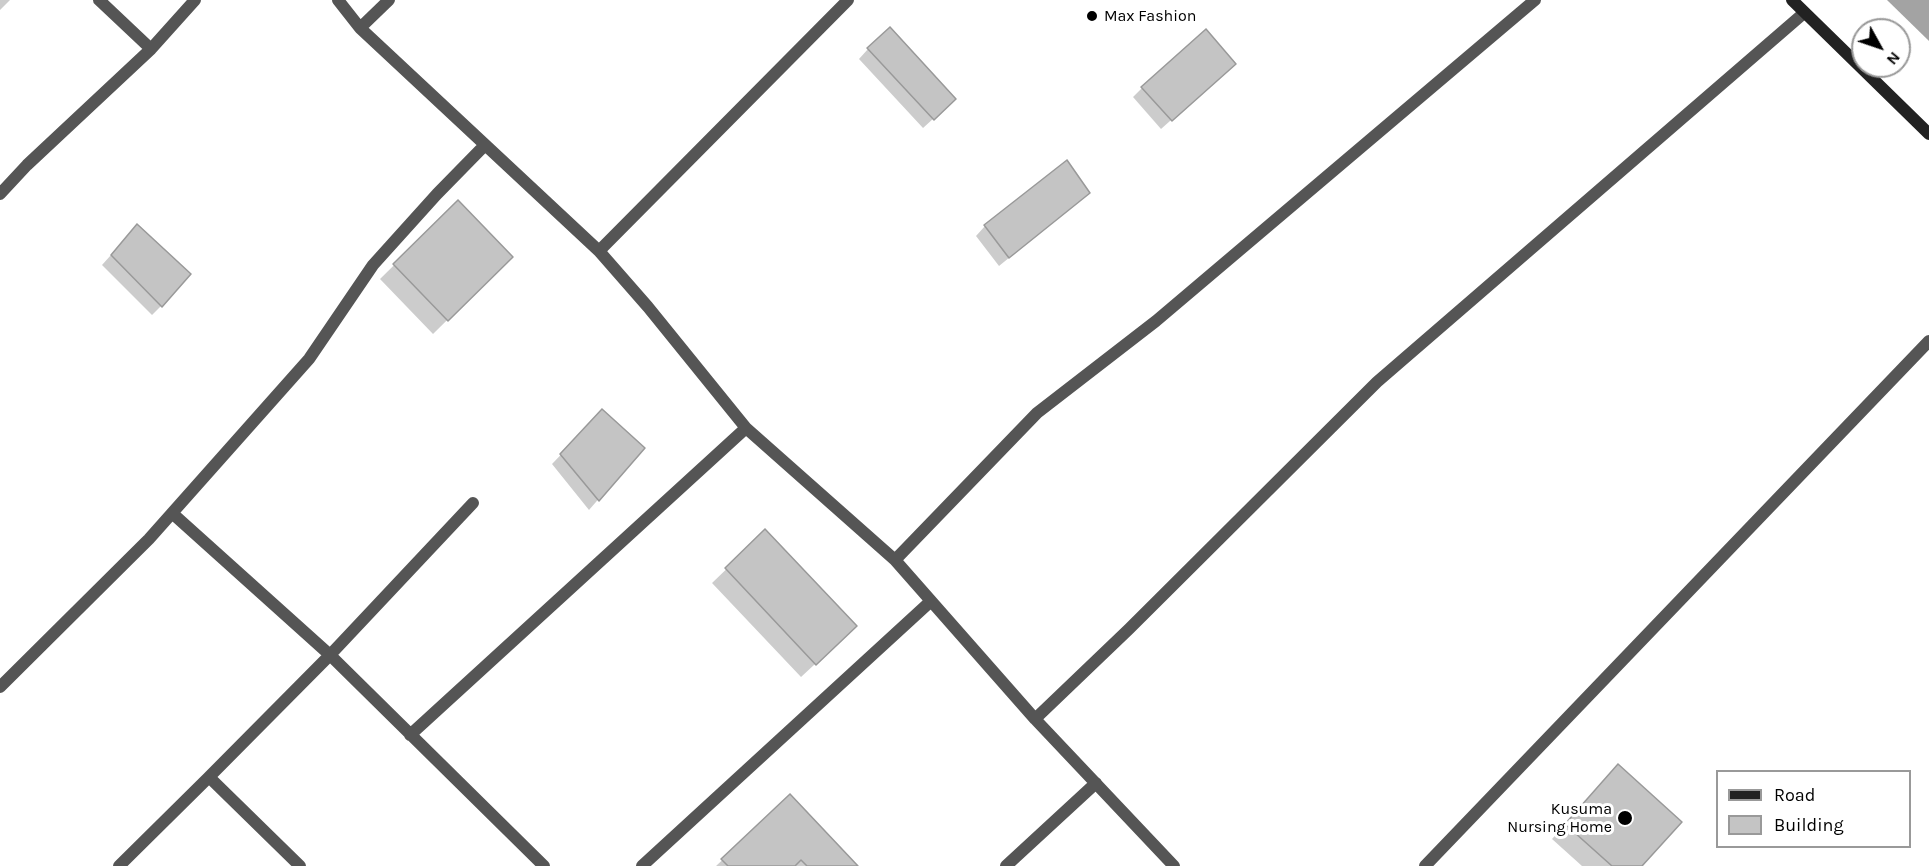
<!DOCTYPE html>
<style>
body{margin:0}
#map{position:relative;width:1929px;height:866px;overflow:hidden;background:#fff;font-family:Karla,sans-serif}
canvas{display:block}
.legend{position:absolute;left:1716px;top:770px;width:195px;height:78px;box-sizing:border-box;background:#fff;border:2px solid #999;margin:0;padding:8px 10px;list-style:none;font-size:18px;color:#000}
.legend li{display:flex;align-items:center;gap:12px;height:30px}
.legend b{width:30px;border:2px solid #999}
.north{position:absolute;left:1851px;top:18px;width:60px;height:60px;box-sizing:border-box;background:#fff;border:2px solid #999;border-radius:50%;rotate:130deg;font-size:16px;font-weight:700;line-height:24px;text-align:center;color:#000}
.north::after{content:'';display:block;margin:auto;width:21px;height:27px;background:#000;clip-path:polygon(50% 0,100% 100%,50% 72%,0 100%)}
</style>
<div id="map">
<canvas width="1929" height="866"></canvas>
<ul class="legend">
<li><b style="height:8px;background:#222"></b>Road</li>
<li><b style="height:16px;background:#c4c4c4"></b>Building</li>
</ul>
<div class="north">N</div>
</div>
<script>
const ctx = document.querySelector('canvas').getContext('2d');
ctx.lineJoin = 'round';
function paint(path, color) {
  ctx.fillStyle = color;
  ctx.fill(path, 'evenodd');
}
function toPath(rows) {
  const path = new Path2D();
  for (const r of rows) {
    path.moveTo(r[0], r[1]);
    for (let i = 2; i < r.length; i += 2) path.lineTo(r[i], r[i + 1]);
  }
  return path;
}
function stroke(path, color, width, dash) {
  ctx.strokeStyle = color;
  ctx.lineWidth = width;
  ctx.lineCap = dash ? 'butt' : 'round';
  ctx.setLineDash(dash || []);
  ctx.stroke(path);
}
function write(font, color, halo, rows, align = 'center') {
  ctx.font = font + ' Karla,sans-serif';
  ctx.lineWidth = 6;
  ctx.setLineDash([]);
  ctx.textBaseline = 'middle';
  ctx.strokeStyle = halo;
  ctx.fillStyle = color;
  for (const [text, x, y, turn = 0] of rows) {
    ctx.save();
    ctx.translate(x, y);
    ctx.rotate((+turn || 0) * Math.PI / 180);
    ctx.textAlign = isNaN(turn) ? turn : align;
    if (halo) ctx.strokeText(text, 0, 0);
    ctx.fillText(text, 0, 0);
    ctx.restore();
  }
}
const water = toPath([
 [1887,0,1929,0,1929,41]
]);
const shadow = toPath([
 [0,0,10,0,0,10],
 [868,49,944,109,923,128,859,59],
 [1224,73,1161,129,1133,97,1142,88],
 [1089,193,999,266,976,236,985,226],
 [458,202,511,257,433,334,380,279],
 [128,236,161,306,152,315,102,265],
 [603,411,643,448,589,510,552,464],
 [765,532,841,640,801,677,712,583],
 [1605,780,1640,866,1582,866,1552,839],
 [790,796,856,866,716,866]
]);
const building = toPath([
 [890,27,956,99,934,120,867,48,890,27],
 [1206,29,1236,64,1172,121,1141,87,1206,29],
 [1067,160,1090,193,1009,258,984,225,1067,160],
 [458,200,513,257,448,321,393,264,458,200],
 [137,224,191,274,162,307,111,255,137,224],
 [602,409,645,448,599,501,560,454,602,409],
 [765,529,857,626,816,665,725,568,765,529],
 [1618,764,1682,822,1642,866,1612,866,1565,824,1618,764],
 [790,794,858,866,807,866,801,860,795,866,728,866,721,859,790,794]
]);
const minor = toPath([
 [99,0,151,49],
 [338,0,360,28,599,251,648,307,746,428,895,560,1035,719,1174,866],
 [360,28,389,0],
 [0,194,27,165,151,49,195,0],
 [599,251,848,0],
 [172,513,330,655,473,503],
 [895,560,1037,413,1156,321,1535,0],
 [0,687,149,539,309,359,373,265,437,194,485,145],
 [1035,719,1129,629,1377,382,1804,13],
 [410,735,746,428],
 [209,777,330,655,544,866],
 [119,866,209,777,300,866],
 [642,866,931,601],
 [1006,866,1096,783],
 [1425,866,1929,341]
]);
const secondary = toPath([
 [1792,0,1929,134]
]);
const markers = [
 [1092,16,6,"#000"],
 [1625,818,8,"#000"]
];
const poiNames = [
 ["Max Fashion",1104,16],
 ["Kusuma",1612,809,"right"],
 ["Nursing Home",1612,827,"right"]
];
paint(water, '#a3a3a3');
paint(shadow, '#0003');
paint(building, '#c4c4c4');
stroke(building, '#999', 1.5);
stroke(minor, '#555', 12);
stroke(secondary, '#222', 12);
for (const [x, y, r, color] of markers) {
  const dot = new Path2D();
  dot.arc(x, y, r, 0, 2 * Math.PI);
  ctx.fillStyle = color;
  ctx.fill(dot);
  stroke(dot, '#fff', 2);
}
write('16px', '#000', '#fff', poiNames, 'left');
</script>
